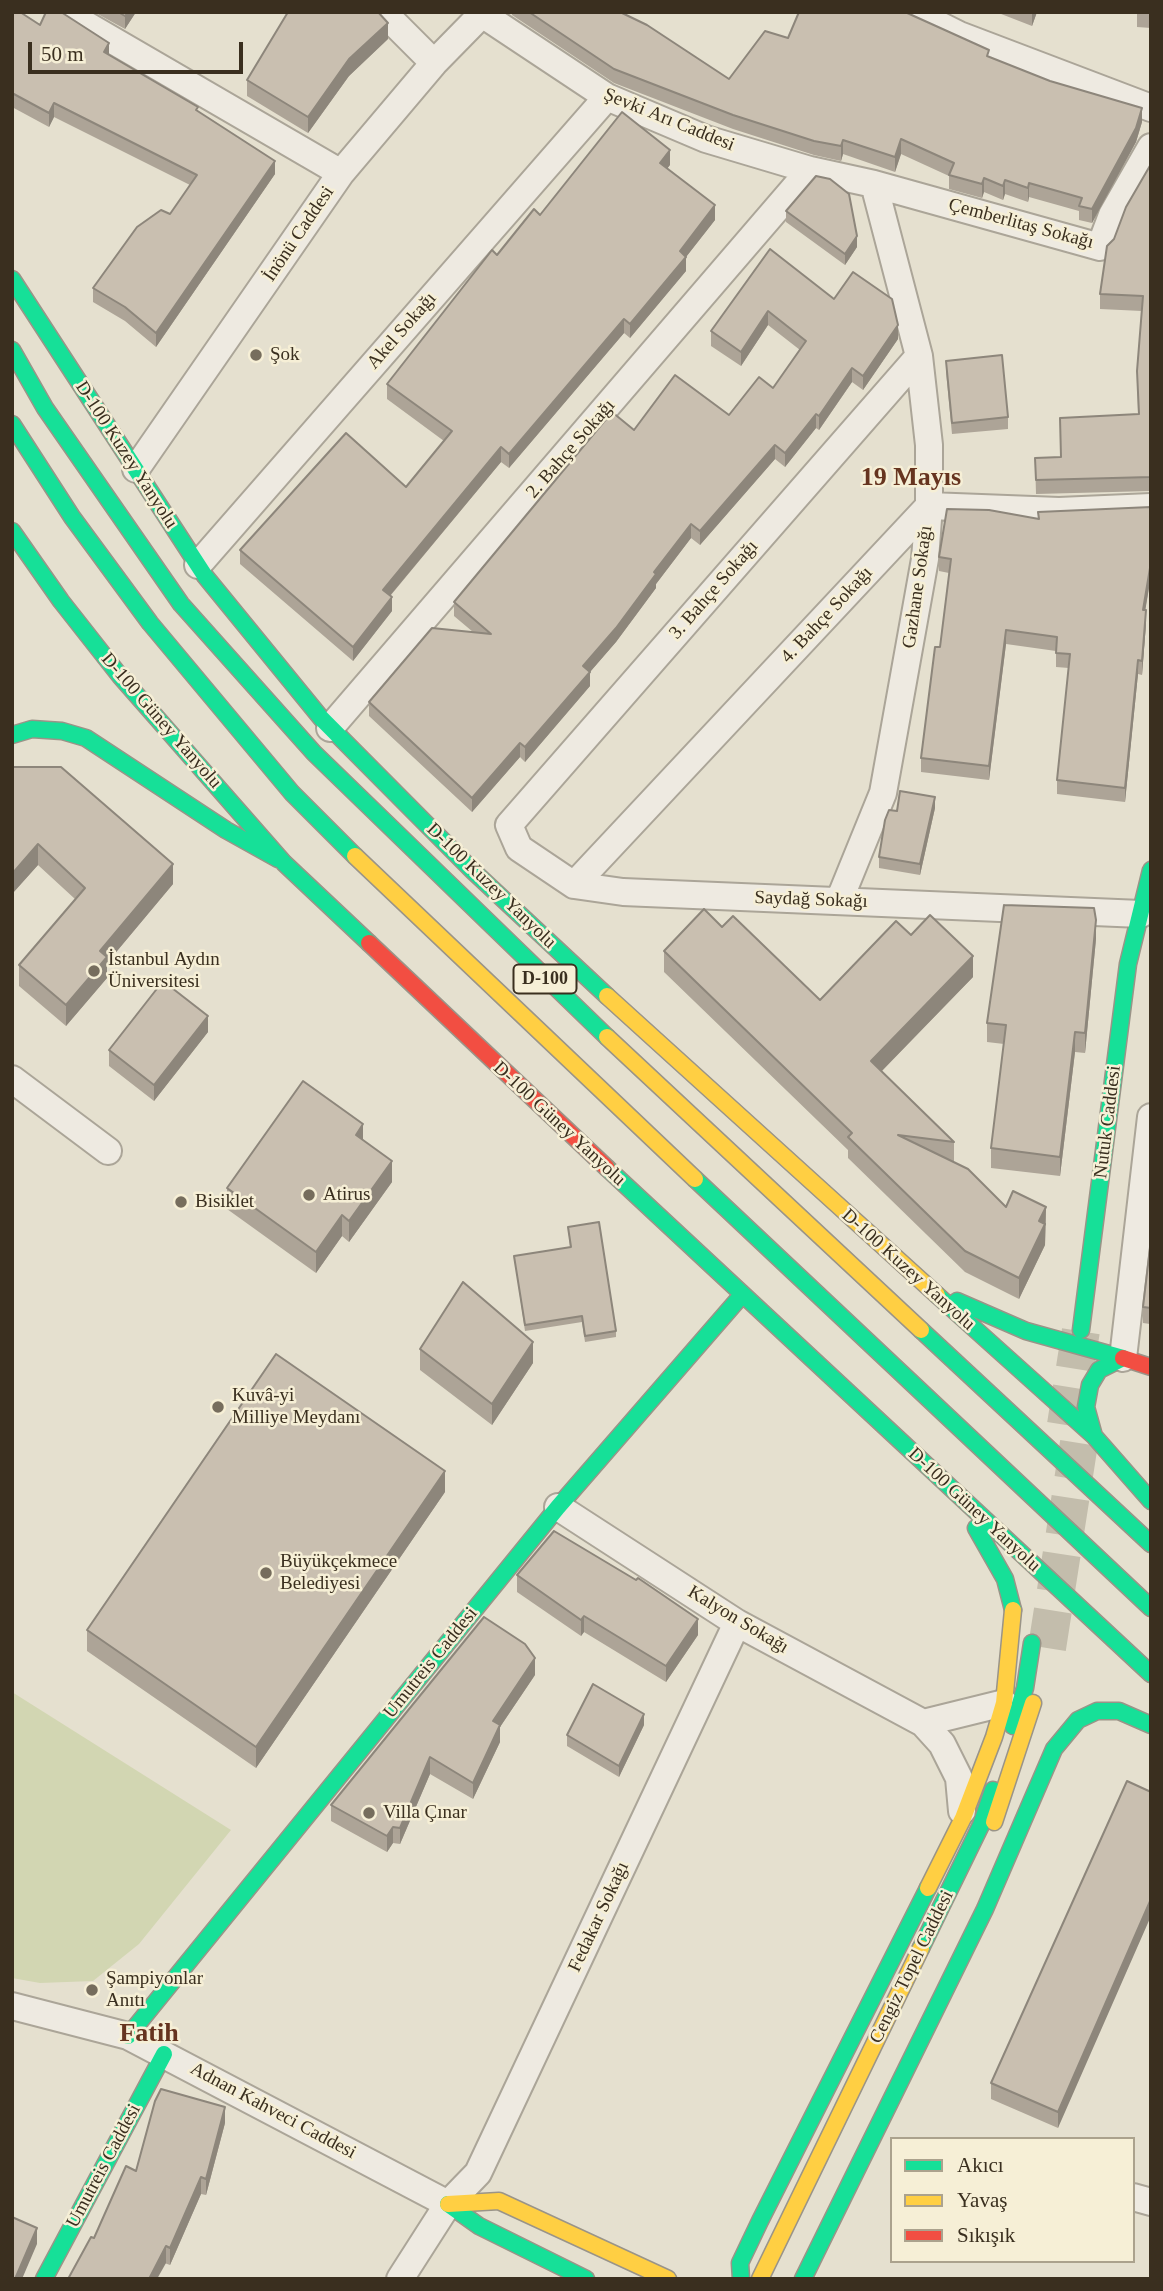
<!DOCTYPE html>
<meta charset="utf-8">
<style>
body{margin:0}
#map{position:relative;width:1163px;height:2291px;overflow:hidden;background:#e5e0cf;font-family:Georgia,serif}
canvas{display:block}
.frame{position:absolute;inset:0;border:14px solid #3a2f1f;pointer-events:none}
.legend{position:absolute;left:890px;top:2137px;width:245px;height:126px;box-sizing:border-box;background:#f6efd6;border:2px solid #aba28d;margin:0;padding:9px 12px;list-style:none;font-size:21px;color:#3a2f1f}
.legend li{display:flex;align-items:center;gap:14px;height:35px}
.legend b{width:35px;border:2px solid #aba28d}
.scale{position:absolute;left:28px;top:42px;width:215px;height:32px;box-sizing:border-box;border:4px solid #3a2f1f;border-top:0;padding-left:9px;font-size:21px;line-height:24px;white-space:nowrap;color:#3a2f1f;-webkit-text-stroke:5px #f6efd6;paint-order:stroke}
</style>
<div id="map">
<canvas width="1163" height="2291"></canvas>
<div class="frame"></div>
<ul class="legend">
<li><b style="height:9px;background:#16e098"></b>Akıcı</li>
<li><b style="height:9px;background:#ffcf43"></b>Yavaş</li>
<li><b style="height:9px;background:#f24e42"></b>Sıkışık</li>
</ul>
<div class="scale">50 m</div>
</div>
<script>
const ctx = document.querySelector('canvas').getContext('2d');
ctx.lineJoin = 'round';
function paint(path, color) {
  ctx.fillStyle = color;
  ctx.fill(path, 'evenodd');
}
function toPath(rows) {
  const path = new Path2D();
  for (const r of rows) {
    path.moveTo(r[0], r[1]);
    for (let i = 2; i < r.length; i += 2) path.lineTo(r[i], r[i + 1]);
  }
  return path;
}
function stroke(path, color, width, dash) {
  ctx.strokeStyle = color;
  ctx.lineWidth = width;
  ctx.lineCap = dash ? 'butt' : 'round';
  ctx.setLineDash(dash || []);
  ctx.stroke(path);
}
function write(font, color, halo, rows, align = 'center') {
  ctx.font = font + ' Georgia,serif';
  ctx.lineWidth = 5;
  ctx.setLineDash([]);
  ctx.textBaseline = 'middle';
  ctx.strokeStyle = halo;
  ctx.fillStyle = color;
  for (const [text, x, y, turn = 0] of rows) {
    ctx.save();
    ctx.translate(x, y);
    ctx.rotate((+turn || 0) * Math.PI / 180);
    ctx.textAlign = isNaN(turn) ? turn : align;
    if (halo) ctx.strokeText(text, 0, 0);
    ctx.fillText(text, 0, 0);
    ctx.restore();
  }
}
const green = toPath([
 [12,1692,231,1830,139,1944,93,1981,40,1983,12,1978]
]);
const secondaryTunnel = toPath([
 [1066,1425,1081,1330],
 [1047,1648,1079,1443]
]);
const street = toPath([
 [64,12,341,173],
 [383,12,434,63],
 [913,12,959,35,1151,108],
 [482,14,607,97,706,139,810,170,874,184,1100,247,1112,215,1151,147],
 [919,356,509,825,519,848,574,885,623,892,1141,914],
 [136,469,341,173,434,63,484,12],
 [198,565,607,97],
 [330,728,810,170],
 [574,885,929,506,1059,511,1151,507],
 [839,901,883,793,925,559,929,506,929,445,919,356,874,184],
 [12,1079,108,1151],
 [1123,1358,1151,1117],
 [558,1507,737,1623,923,1723,942,1744,959,1778,962,1811],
 [923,1723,1004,1703],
 [12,2006,128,2036,448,2204],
 [1133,2197,1151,2202],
 [400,2279,448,2204,478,2173,737,1623]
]);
const fast = toPath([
 [12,279,205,576,321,718,473,871,607,996],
 [12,350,45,408,181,604,314,753,607,1037],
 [12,424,72,517,150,623,292,793,355,856],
 [12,531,61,601,120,676,284,863,369,943],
 [12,735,32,729,62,731,86,738,226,830,278,859],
 [607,1168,1151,1674],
 [695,1179,1151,1608],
 [937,1295,1094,1436,1151,1501],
 [957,1301,1026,1331,1123,1358],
 [921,1330,1151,1544],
 [1081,1330,1128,964,1151,870],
 [1094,1436,1086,1407,1090,1385,1099,1370,1123,1358],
 [976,1528,1005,1579,1013,1610],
 [1013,1726,1025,1688,1032,1643],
 [921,1948,981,1825,993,1790],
 [128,2036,558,1507,742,1295],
 [448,2204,479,2226,586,2279],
 [44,2279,164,2054],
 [741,2279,740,2263,760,2221,928,1888],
 [803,2279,985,1909,1054,1749,1078,1720,1097,1711,1119,1711,1151,1725]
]);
const slow = toPath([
 [355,856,695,1179],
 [607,996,937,1295],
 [607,1037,921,1330],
 [994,1822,1033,1703],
 [928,1888,963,1818,994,1737,1004,1703,1013,1610],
 [448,2204,499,2201,668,2279],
 [760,2279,921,1948]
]);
const jam = toPath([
 [369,943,607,1168],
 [1123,1358,1151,1367]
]);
const wall = toPath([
 [12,12,109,55,198,111,275,174,156,347,125,321,93,302,93,288,170,214,190,185,54,117,49,127,12,107],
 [94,12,136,12,125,29],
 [512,12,620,12,729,79,788,38,989,57,1142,122,1136,142,1092,223,1079,220,1079,211,1029,197,1028,202,1005,194,1003,200,984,192,982,198,949,189,949,176,901,154,895,172,843,154,841,161,814,155,733,129,614,83,512,15],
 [996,12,1037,12,1032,26],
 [1137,12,1151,12,1151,28,1137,27],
 [388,39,349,76,308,133,247,96,247,80],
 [1151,164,1151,491,1036,494,1035,458,1061,457,1060,418,1138,414,1137,371,1142,311,1100,309,1100,294,1114,239],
 [670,165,667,168,715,220,686,257,686,271,630,338,624,333,509,468,501,462,391,595,392,611,353,661,240,564,240,550,406,487,444,441,387,399,387,384,497,255,540,215],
 [786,211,857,247,845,265,786,222],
 [770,249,834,299,898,339,863,390,852,382,819,430,816,428,785,467,775,459,700,545,691,538,656,584,656,588,616,642,590,672,590,686,525,762,520,757,472,812,369,716,369,702,473,632,454,616,454,602,634,430,729,415,773,388,800,350,768,325,741,366,711,346,711,331],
 [946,361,1008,417,1008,429,952,434,946,372],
 [939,557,1151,576,1145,610,1146,624,1142,675,1138,674,1125,802,1057,794,1057,780,1069,668,1056,667,1056,651,1006,644,989,780,921,772,921,758,940,647,949,573,939,571],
 [12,767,173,884,107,963,107,978,66,1026,19,986,19,965,75,899,38,865,12,894],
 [935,808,920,875,879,868,879,857,897,811],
 [722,927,820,1000,911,935,973,977,881,1072,954,1142,954,1162,1006,1207,1046,1207,1045,1245,1019,1299,965,1272,848,1158,848,1150,664,972,664,951],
 [1096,939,1085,1053,1075,1052,1060,1176,991,1168,991,1148,1004,1044,987,1042,987,1023],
 [208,1032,154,1101,109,1066,109,1050],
 [363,1140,392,1182,349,1242,342,1236,316,1273,227,1209,227,1188],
 [568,1227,616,1331,616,1337,585,1342,582,1322,525,1331,514,1256,570,1247],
 [1151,1240,1151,1339,1150,1324,1143,1323,1143,1307],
 [420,1349,533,1363,492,1425,420,1370],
 [445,1492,256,1768,87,1651,87,1630],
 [517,1575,636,1580,698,1635,666,1682,584,1632,581,1636,517,1592],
 [535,1675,500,1727,500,1742,473,1799,430,1774,400,1844,393,1843,387,1852,331,1821,331,1805],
 [644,1725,619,1777,567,1746,567,1735],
 [1127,1781,1058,2128,991,2099,991,2083],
 [225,2123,206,2195,201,2194,170,2265,94,2238,136,2171]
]);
const shadedWall = toPath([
 [128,12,136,12,125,29,125,16],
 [1032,12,1037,12,1032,26],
 [388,23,388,39,349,76,308,133,308,117,349,59],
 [109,43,109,57,104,52],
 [54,103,54,117,49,127,49,113],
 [1142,108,1142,122,1136,142,1092,223,1092,209],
 [901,139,901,154,895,172,895,157],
 [843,140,843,154,841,161,841,146],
 [670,150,670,165,660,178,660,163],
 [275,161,275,174,156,347,156,333],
 [984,178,984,192,982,198,982,184],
 [1005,180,1005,194,1003,200,1003,186],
 [1029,183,1029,197,1028,202,1028,188],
 [715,205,715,220,686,257,686,271,630,338,630,324,680,251],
 [857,236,857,247,845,265,845,254],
 [768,311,768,325,741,366,741,352],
 [624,319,624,333,509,468,509,454],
 [898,325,898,339,863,390,863,376],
 [852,368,852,382,819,430,819,416],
 [816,414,816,428,785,467,785,453],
 [775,445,775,459,700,545,700,531],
 [501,447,501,462,383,604,383,590],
 [691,524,691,538,656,584,656,588,616,642,590,672,590,686,525,762,525,747,583,666],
 [1151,562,1151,576,1143,624,1143,610],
 [392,597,392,611,353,661,353,647],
 [1146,610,1146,624,1142,675,1142,661],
 [1006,630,1006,644,989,780,989,766],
 [1138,660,1138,674,1125,802,1125,788],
 [520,743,520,757,472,812,472,798],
 [935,797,935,808,920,875,920,864],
 [38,844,38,865,12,894,12,874],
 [173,864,173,884,107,963,107,978,66,1026,66,1005,100,951],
 [1096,920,1096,939,1085,1053,1085,1033],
 [973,956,973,977,871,1082,871,1061],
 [208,1016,208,1032,154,1101,154,1085],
 [1075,1032,1075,1052,1060,1176,1060,1157],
 [363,1124,363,1145,356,1135],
 [392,1161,392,1182,349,1242,349,1221],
 [1046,1207,1045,1245,1019,1299,1019,1278,1039,1221],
 [342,1215,342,1236,316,1273,316,1252],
 [533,1342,533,1363,492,1425,492,1404],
 [445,1471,445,1492,256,1768,256,1747],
 [584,1616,584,1632,581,1636,581,1620],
 [698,1619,698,1635,666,1682,666,1666],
 [535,1658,535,1675,500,1727,500,1742,473,1799,473,1783,493,1721],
 [644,1714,644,1725,619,1777,619,1766],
 [430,1757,430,1774,400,1844,400,1828],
 [393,1827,393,1843,387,1852,387,1836],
 [1151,1899,1151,1916,1058,2128,1058,2112],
 [225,2107,225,2123,206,2195,206,2179],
 [201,2177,201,2194,170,2265,170,2248],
 [37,2228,37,2244,22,2279,15,2279],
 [166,2246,166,2263,157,2279,149,2279]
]);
const building = toPath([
 [12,12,20,12,40,25,46,12,61,12,109,43,104,52,198,107,196,110,275,161,156,333,125,307,93,288,137,227,161,210,170,214,197,175,54,103,49,113,12,93,12,12],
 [118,12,128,12,125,16,118,12],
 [288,12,378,12,388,23,349,59,308,117,247,80,288,12],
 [529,12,620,12,647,25,729,79,765,31,788,38,799,12,905,12,989,50,987,56,1050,81,1142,108,1136,128,1092,209,1079,206,1082,198,1029,183,1028,188,1005,180,1003,186,984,178,982,184,949,175,954,163,901,139,895,157,843,140,841,146,814,141,733,115,614,69,529,12],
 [622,112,670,150,660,163,715,205,680,251,686,257,630,324,624,319,509,454,501,447,383,590,392,597,353,647,240,550,346,433,406,487,452,431,387,384,492,250,497,255,534,209,540,215,622,112],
 [1151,164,1151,477,1036,480,1035,458,1061,457,1060,418,1139,414,1137,371,1143,296,1100,294,1107,246,1114,239,1126,207,1151,164],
 [816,176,830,179,849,194,857,236,845,254,786,211,816,176],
 [770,249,834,299,853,272,892,299,898,325,863,376,852,368,819,416,816,414,785,453,775,445,700,531,691,524,654,572,656,574,616,628,583,666,590,672,525,747,520,743,472,798,369,702,432,628,491,634,454,602,612,412,634,430,675,375,729,415,759,377,773,388,806,341,768,311,741,352,711,331,770,249],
 [1002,355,1008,417,952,423,946,361,1002,355],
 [1151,507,1151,562,1143,610,1146,610,1142,661,1138,660,1125,788,1057,780,1070,654,1056,653,1057,637,1006,630,989,766,921,758,935,647,940,647,951,559,939,557,947,509,989,510,1039,519,1038,512,1151,507],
 [12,767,61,767,173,864,100,951,107,957,66,1005,19,965,85,888,38,844,12,874,12,767],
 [900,791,935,797,920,864,879,857,885,820,889,810,897,811,900,791],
 [1004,905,1094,908,1096,920,1085,1033,1075,1032,1060,1157,991,1148,1006,1025,987,1023,1004,905],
 [704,909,722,927,733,916,820,1000,896,921,911,935,930,915,973,956,871,1061,954,1142,898,1135,968,1169,1006,1207,1013,1191,1046,1207,1039,1221,1045,1224,1019,1278,965,1251,848,1137,852,1133,664,951,704,909],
 [163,981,208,1016,154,1085,109,1050,163,981],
 [303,1081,363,1124,356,1135,392,1161,349,1221,342,1215,316,1252,227,1188,303,1081],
 [599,1222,616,1331,585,1336,582,1316,525,1325,514,1256,571,1247,568,1227,599,1222],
 [1151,1240,1151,1308,1143,1307,1151,1240],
 [463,1282,533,1342,492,1404,420,1349,463,1282],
 [276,1354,445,1471,256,1747,87,1630,276,1354],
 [554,1531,636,1580,638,1578,698,1619,666,1666,584,1616,581,1620,517,1575,554,1531],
 [484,1617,525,1644,535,1658,493,1721,500,1725,473,1783,430,1757,400,1828,393,1827,387,1836,331,1805,484,1617],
 [593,1684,644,1714,619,1766,567,1735,593,1684],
 [1127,1781,1151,1792,1151,1899,1058,2112,991,2083,1127,1781],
 [161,2089,225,2107,206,2179,201,2177,170,2248,166,2246,149,2279,68,2279,91,2237,94,2238,126,2166,136,2171,155,2101,161,2089],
 [12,2217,37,2228,15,2279,12,2279,12,2217]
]);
const markers = [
 [256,355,7,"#766d5d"],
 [94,971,7,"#766d5d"],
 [309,1195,7,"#766d5d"],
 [181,1202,7,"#766d5d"],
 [218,1407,7,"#766d5d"],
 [266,1573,7,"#766d5d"],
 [369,1813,7,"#766d5d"],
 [92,1990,7,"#766d5d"]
];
const shields = [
 [545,979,63]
];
const shieldNames = [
 ["D-100",545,979]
];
const streetNames = [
 ["Şevki Arı Caddesi",669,120,22],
 ["Çemberlitaş Sokağı",1021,224,15],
 ["İnönü Caddesi",299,234,-56],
 ["Akel Sokağı",402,331,-49],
 ["2. Bahçe Sokağı",571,449,-49],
 ["D-100 Kuzey Yanyolu",126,455,57],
 ["Gazhane Sokağı",918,587,-82],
 ["3. Bahçe Sokağı",714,590,-49],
 ["4. Bahçe Sokağı",827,615,-47],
 ["D-100 Güney Yanyolu",161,721,49],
 ["D-100 Kuzey Yanyolu",491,886,44],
 ["Saydağ Sokağı",811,900,2],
 ["Nutuk Caddesi",1108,1122,-83],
 ["D-100 Güney Yanyolu",559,1124,43],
 ["D-100 Kuzey Yanyolu",908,1270,42],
 ["D-100 Güney Yanyolu",974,1510,43],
 ["Kalyon Sokağı",738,1620,31],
 ["Umutreis Caddesi",431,1663,-51],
 ["Fedakar Sokağı",599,1917,-65],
 ["Cengiz Topel Caddesi",912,1967,-64],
 ["Adnan Kahveci Caddesi",273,2111,28],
 ["Umutreis Caddesi",104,2166,-62]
];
const poiNames = [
 ["Şok",270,355],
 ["İstanbul Aydın",108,960],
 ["Üniversitesi",108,982],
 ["Atirus",323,1195],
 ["Bisiklet",195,1202],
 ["Kuvâ-yi",232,1396],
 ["Milliye Meydanı",232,1418],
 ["Büyükçekmece",280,1562],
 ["Belediyesi",280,1584],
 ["Villa Çınar",383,1813],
 ["Şampiyonlar",106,1979],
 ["Anıtı",106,2001]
];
const districtNames = [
 ["19 Mayıs",911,478],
 ["Fatih",149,2034]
];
paint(green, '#d2d6b2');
stroke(secondaryTunnel, '#c3bdac', 38, [38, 19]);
stroke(street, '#aba598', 30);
stroke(fast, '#9a9488', 19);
stroke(slow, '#9a9488', 19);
stroke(jam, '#9a9488', 19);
stroke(street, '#eeeae1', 26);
stroke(fast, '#16e098', 16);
stroke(slow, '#ffcf43', 16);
stroke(jam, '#f24e42', 16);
paint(wall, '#ada497');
paint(shadedWall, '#8d867b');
paint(building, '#c9bfb0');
stroke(building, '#8d867b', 2);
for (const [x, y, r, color] of markers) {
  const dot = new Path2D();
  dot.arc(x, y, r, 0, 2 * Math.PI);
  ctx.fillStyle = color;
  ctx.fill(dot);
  stroke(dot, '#f6efd6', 2.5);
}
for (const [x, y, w] of shields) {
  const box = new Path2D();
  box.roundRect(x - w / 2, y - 14.5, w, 29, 5);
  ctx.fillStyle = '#f6efd6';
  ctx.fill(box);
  stroke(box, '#3a2f1f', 2);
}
write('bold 18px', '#3a2f1f', null, shieldNames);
write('19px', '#3a2f1f', '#f6efd6', streetNames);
write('19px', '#3a2f1f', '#f6efd6', poiNames, 'left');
write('bold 26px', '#66341f', '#f6efd6', districtNames);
</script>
